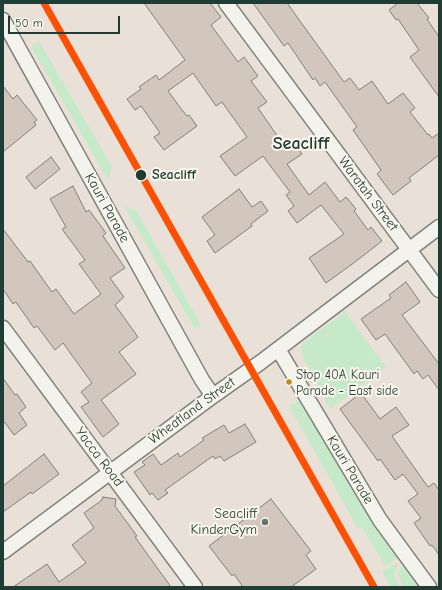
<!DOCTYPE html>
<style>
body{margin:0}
#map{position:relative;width:442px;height:590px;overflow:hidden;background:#e9e0d7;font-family:"Comic Neue",sans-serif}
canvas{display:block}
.frame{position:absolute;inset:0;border:4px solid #1f3d34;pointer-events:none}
.scale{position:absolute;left:8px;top:16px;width:112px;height:18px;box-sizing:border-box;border:2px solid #1f3d34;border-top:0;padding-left:5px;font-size:12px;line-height:14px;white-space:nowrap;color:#1f3d34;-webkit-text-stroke:3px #fbf7ec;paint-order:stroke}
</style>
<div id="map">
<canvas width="442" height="590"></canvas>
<div class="frame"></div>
<div class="scale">50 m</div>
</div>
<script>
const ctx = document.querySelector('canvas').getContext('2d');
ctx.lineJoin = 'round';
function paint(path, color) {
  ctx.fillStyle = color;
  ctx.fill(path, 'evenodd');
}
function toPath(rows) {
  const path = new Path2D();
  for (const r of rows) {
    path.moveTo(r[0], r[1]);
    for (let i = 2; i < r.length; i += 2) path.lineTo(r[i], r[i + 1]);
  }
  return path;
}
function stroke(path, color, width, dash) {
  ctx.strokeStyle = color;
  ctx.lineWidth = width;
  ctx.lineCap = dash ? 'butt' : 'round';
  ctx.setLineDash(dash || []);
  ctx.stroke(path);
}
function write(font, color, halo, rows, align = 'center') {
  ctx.font = font + ' "Comic Neue",sans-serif';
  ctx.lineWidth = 4;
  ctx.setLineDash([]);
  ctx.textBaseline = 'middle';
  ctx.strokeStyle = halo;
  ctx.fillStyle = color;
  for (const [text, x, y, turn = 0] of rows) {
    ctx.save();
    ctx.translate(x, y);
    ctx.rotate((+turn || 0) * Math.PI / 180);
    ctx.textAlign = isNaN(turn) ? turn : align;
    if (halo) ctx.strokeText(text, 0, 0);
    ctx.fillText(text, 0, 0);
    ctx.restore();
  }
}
const green = toPath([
 [39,41,112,167,108,180,31,46],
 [124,206,136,210,201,325,195,329],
 [345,312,386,367,330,409,303,357,301,349,303,343],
 [300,400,313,422,401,556,385,566,362,527,358,529,289,406],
 [397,563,397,567,394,575,399,587,391,587,382,571],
 [407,563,424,587,403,587,398,574,401,567]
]);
const building = toPath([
 [144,3,210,3,221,17,211,25,238,62,244,57,258,76,251,81,267,102,258,108,287,150,295,144,302,154,287,164,294,174,309,195,325,182,340,202,346,197,356,209,354,211,368,230,371,227,382,241,355,262,326,283,309,258,344,234,321,205,297,223,288,211,294,206,286,195,290,192,263,156,235,176,220,156,247,137,222,102,216,106,193,73,168,91,182,110,187,116,189,115,197,126,164,150,154,137,160,133,144,110,141,106,135,110,127,99,141,89,139,87,156,75,159,80,185,60,144,3],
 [253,3,287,3,344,82,350,78,359,90,372,81,388,104,403,93,415,108,410,112,428,135,429,134,432,138,439,133,439,155,409,178,411,181,393,195,377,174,381,170,353,130,357,127,325,82,320,86,315,78,313,80,288,43,284,46,253,3],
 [398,3,417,3,429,18,427,19,439,37,439,97,410,57,419,50,398,19,396,20,389,10,398,3],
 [3,86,13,99,17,95,37,120,34,122,36,125,3,152,3,86],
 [51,157,60,169,35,189,26,177,51,157],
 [73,186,86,212,89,210,106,233,103,236,125,268,110,278,124,297,115,305,138,337,119,352,136,374,101,400,119,424,103,437,81,407,89,402,81,392,92,383,63,343,55,350,37,326,34,328,16,302,13,304,3,289,3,229,28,262,30,261,52,292,56,289,74,314,101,294,79,264,85,260,62,229,66,227,50,199,73,186],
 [239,189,252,207,261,201,268,211,251,224,252,226,215,253,207,241,215,235,202,217,239,189],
 [406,282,420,302,402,315,439,364,439,390,428,375,423,379,417,371,414,374,385,334,376,340,361,319,391,298,389,295,406,282],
 [3,378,15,395,17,394,26,407,19,413,27,425,14,435,3,420,3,378],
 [361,393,380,419,396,407,409,425,392,436,428,487,434,483,439,490,439,555,432,545,430,546,414,523,421,518,408,501,418,494,403,474,395,480,380,459,378,461,340,409,361,393],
 [245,424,256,442,224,461,220,456,215,459,213,456,165,490,168,493,158,500,152,493,150,495,134,472,145,465,142,462,153,454,161,465,178,453,180,457,204,440,202,438,224,425,229,433,245,424],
 [44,454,59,474,32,494,31,492,3,512,3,486,44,454],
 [103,497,116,499,115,506,137,536,135,537,171,587,13,587,47,564,59,582,86,563,72,545,94,528,84,513,102,500,103,497],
 [271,499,311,551,306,555,316,569,291,587,243,587,234,574,232,576,209,546,271,499]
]);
const minor = toPath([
 [226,3,439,290],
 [3,20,202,380,213,396],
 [3,328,195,587],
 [278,349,380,520,429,587],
 [3,552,213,396,261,362,439,227]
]);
const rail1 = toPath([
 [44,3,374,587]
]);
const markers = [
 [141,175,6,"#1f3d34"],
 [289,382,3.5,"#c18c0d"],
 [265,522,4,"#66766d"]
];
const busNames = [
 ["Stop 40A Kauri",296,375],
 ["Parade - East side",296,391]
];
const stopNames = [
 ["Seacliff",152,175]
];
const streetNames = [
 ["Waratah Street",368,194,53],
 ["Kauri Parade",107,208,61],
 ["Wheatland Street",192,411,-36],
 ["Yacca Road",99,457,53],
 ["Kauri Parade",350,470,59]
];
const poiNames = [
 ["Seacliff",257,514],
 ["KinderGym",257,530]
];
const districtNames = [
 ["Seacliff",301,144]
];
paint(green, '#c6e9c9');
paint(building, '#d3c6bc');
stroke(building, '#7f817b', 1);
stroke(minor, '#7f817b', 17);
stroke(minor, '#f4f2ed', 14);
stroke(rail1, '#fe5000', 7);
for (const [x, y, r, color] of markers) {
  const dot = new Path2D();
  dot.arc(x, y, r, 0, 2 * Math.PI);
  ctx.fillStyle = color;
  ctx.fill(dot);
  stroke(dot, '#fbf7ec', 1.5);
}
write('13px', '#1f3d34', '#fbf7ec', busNames, 'left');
write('bold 14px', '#1f3d34', '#fbf7ec', stopNames, 'left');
write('14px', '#1f3d34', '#fbf7ec', streetNames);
write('14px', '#1f3d34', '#fbf7ec', poiNames, 'right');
write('bold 18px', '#1f3d34', '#fbf7ec', districtNames);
</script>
